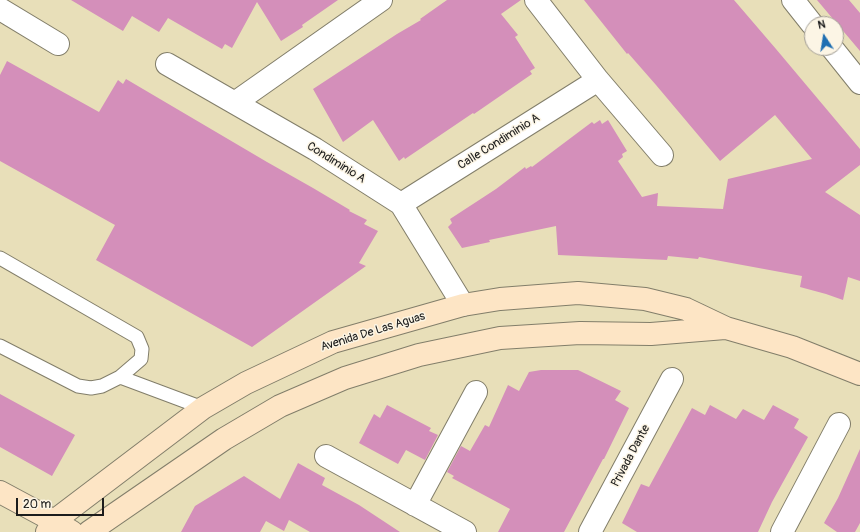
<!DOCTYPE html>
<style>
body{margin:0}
#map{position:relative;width:860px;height:532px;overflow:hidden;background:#e8dfb9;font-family:Pangolin,sans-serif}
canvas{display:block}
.north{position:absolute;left:804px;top:16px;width:40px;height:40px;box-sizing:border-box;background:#fcf5e5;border:1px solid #a29e95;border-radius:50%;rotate:348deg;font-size:11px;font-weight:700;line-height:16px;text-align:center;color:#1c1c1c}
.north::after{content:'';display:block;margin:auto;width:14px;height:18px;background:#1f6fb2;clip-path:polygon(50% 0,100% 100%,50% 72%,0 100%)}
.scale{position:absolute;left:16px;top:498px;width:88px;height:18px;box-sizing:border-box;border:2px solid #1c1c1c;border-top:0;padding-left:5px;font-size:12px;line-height:14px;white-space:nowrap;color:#1c1c1c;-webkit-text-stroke:3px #fcf5e5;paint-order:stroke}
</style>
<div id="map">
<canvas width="860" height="532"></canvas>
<div class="north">N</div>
<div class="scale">20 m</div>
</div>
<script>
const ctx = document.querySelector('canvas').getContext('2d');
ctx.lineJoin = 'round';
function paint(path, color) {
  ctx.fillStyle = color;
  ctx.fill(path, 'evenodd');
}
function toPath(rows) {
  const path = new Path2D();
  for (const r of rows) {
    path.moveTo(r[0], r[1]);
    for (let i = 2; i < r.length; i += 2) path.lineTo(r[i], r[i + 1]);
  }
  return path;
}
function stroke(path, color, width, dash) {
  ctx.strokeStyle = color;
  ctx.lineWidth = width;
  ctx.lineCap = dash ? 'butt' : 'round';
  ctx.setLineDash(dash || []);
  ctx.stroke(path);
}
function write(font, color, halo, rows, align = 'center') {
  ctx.font = font + ' Pangolin,sans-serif';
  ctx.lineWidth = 3;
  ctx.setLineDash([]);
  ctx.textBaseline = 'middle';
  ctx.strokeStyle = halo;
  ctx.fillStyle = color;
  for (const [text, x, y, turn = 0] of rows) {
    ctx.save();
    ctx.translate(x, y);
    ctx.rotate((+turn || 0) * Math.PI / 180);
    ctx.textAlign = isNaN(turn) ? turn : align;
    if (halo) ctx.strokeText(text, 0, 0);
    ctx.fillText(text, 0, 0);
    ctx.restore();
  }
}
const building = toPath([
 [71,0,338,0,302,25,303,27,281,41,257,2,232,48,225,44,222,49,168,18,159,32,132,16,123,31],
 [447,0,521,0,501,14,518,35,515,37,535,68,530,71,532,74,474,114,473,113,405,159,404,157,399,161,373,120,343,142,313,89,397,34,421,20,420,19],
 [584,0,734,0,776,49,860,149,860,165,825,192,860,215,860,281,848,277,843,300,826,294,800,287,802,276,699,257,698,259,668,256,667,260,558,255,556,226,489,240,490,242,462,248,448,227,452,223,450,219,496,189,525,167,526,169,531,166,532,167,592,122,594,124,600,120,602,124,608,120,627,151,622,154,623,157,618,161,642,197,658,193,657,206,723,209,728,179,812,159,775,115,720,161,656,85,628,53,627,54],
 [817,0,849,0,860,13,860,51],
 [7,61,99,112,118,80,123,84,126,79,267,162,313,188,350,210,349,211,367,220,364,224,378,231,359,263,366,266,252,347,96,260,115,225,0,161,0,75],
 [541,370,578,370,621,391,615,400,629,408,604,459,603,459,564,532,498,532,510,509,452,478,454,476,447,472,461,446,470,451,485,425,489,427,508,385,519,391,529,372],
 [0,394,75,435,52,476,0,447],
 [387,405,431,428,429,431,438,435,425,460,406,450,398,464,359,443,374,414,380,418],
 [710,405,736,419,743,409,764,420,773,405,799,419,794,428,808,437,772,502,758,532,637,532,622,523,641,484,649,487,692,408,705,415],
 [860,449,860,523,855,532,837,532,824,523,838,498],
 [298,463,325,478,322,485,359,505,400,532,310,532,289,520,284,531,266,521,260,532,181,532,195,506,244,476,280,499]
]);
const lane = toPath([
 [0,258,137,337,142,349,141,359,120,377,102,386,91,388,78,386,0,346],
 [120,377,203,408]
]);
const street = toPath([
 [536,0,598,80,662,155],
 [793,0,812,24],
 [0,9,58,44],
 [832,48,860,83],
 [167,64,315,149,401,204,463,305],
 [236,102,381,0],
 [401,204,598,80],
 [326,456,465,532],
 [415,505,476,392],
 [590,532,672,379],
 [782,532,839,424]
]);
const secondary = toPath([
 [0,492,54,521,72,532],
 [47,532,54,521,203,408,246,383,333,342,463,305,500,299,578,293,645,299,686,309,726,328,792,347,860,374],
 [89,532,224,439,280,406,345,378,419,355,500,338,580,333,651,334,725,328]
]);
const streetNames = [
 ["Calle Condiminio A",499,142,-32],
 ["Condiminio A",336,163,32],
 ["Avenida De Las Aguas",373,332,-17],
 ["Privada Dante",631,456,-62]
];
paint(building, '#d48fba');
stroke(lane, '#827e6a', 15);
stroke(street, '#827e6a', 24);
stroke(secondary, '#827e6a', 24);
stroke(lane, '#fff', 13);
stroke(street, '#fff', 22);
stroke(secondary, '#fde5c5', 22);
write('12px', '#1c1c1c', '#fcf5e5', streetNames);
</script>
